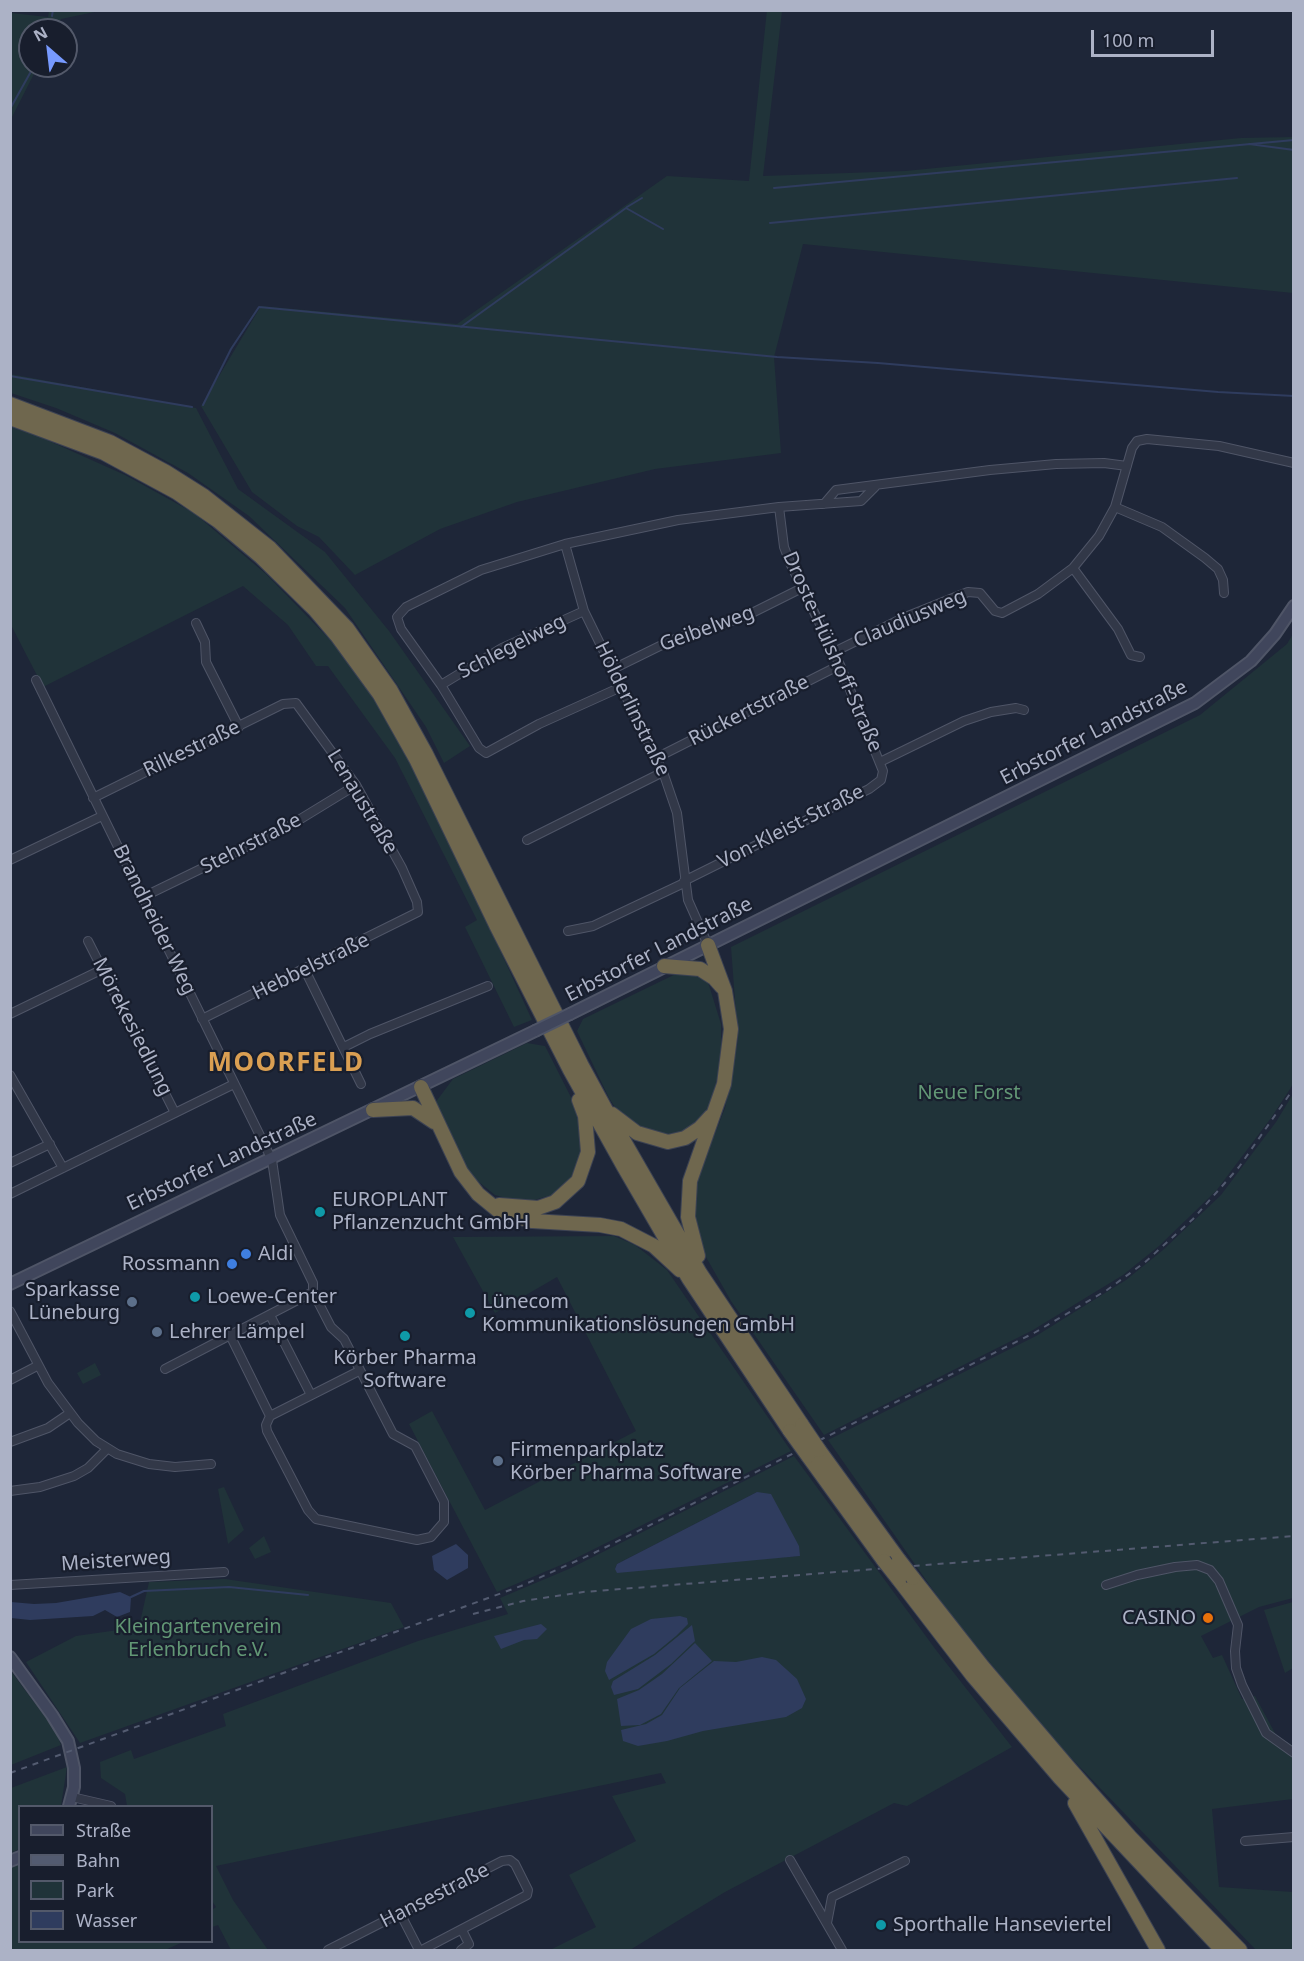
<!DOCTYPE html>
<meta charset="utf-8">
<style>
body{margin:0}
#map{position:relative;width:1304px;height:1961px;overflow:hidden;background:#1e2638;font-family:"Noto Sans",sans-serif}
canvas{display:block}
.frame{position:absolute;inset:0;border:12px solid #acb2c6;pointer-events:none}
.legend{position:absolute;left:18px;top:1805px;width:195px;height:138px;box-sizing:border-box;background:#181e2d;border:2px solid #53596a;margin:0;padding:8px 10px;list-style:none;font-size:18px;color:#acb2c6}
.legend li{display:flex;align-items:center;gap:12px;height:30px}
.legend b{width:30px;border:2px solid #53596a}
.north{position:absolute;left:18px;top:18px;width:60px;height:60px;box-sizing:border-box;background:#181e2d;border:2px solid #53596a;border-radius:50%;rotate:332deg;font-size:16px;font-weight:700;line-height:24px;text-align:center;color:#acb2c6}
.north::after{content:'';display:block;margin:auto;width:21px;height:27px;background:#779aff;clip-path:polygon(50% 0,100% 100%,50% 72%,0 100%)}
.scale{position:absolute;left:1091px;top:30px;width:123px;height:27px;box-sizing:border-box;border:3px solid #acb2c6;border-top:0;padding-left:8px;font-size:18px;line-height:21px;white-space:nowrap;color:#acb2c6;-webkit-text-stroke:4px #181e2d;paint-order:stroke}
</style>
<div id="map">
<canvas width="1304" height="1961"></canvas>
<div class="frame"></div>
<ul class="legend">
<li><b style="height:8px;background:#40465c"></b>Straße</li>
<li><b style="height:8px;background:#535b70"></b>Bahn</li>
<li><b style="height:16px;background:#203339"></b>Park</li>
<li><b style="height:16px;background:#2f3c5e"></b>Wasser</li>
</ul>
<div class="north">N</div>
<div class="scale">100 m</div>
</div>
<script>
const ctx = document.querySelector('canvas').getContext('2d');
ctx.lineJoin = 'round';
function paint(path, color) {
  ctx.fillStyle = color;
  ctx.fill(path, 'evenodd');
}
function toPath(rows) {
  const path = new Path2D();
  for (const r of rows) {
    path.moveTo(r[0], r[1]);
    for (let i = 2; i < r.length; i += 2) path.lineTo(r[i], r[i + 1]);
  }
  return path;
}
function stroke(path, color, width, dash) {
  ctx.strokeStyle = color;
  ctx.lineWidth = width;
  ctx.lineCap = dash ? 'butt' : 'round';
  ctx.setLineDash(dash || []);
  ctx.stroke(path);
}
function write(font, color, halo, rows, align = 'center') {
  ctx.font = font + ' "Noto Sans",sans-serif';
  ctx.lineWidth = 4.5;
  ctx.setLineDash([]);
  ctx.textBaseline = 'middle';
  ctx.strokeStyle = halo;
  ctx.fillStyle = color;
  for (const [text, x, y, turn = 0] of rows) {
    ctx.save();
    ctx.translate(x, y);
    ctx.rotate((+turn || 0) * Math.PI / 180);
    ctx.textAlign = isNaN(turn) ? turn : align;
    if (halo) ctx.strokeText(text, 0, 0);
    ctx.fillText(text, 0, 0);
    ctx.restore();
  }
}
const green = toPath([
 [767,10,782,11,763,176,905,171,1241,138,1293,137,1293,293,803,244,774,357,781,453,655,469,517,502,440,529,355,575,319,537,297,526,252,492,201,406,261,306,457,324,667,176,749,181],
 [49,11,99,11,61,19,55,30,30,30,22,33,30,49,30,66,38,66,11,119,11,13,48,17],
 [10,374,196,408,238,489,325,552,389,631,470,746,444,763,426,727,345,608,249,516,188,473,115,433,56,408,11,393],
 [11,427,38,436,125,475,194,513,266,574,336,646,370,693,430,797,532,1020,514,1027,465,927,477,920,395,758,328,666,316,666,288,625,243,586,43,687,11,625],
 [1293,634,1294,1082,1290,1089,1271,1118,1216,1191,1159,1246,1123,1275,1033,1330,824,1435,731,1301,702,1250,694,1217,696,1182,725,1108,738,1040,731,947,1200,715,1287,644],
 [684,970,708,982,721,1024,721,1063,710,1106,698,1122,683,1131,667,1135,639,1127,619,1113,609,1098,577,1031,583,1019],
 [527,1043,545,1046,580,1115,582,1151,571,1178,552,1195,523,1203,495,1195,474,1178,453,1148,435,1103,453,1079],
 [1293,1094,1293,1598,1259,1607,1201,1636,1213,1658,1222,1655,1242,1699,1255,1696,1276,1735,1293,1746,1293,1799,1212,1809,1219,1887,1293,1892,1293,1950,1256,1950,1049,1735,947,1610,828,1440,1036,1336,1126,1280,1163,1250,1221,1195,1276,1122],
 [614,1236,635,1245,667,1270,791,1451,568,1562,497,1592,409,1424,432,1411,485,1510,636,1431,557,1277,495,1313,453,1237],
 [95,1363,101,1375,83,1384,77,1373],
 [794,1456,936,1650,1012,1747,907,1806,894,1803,725,1892,630,1950,550,1950,596,1927,569,1875,636,1841,612,1796,666,1783,661,1773,216,1866,233,1900,268,1950,231,1950,218,1925,212,1927,212,1910,216,1907,212,1901,212,1806,127,1806,125,1794,101,1778,100,1762,131,1750,134,1759,226,1726,223,1714,418,1641,508,1614,500,1598,571,1568],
 [757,1492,799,1546,799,1556,615,1569,617,1564],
 [224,1487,244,1530,228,1544,218,1489],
 [264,1536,271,1552,255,1559,249,1548],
 [225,1579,391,1603,404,1627,80,1743,26,1662,76,1636,139,1627,149,1582],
 [1293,1602,1293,1668,1285,1673,1264,1610],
 [10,1670,55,1730,61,1745,11,1765],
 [67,1767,61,1806,20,1806,19,1849,11,1853,11,1788],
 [19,1862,20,1942,183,1942,165,1950,11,1950,10,1866]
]);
const water = toPath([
 [757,1492,771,1494,799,1546,800,1556,617,1573,615,1569,617,1564],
 [456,1544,468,1555,468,1568,447,1580,434,1570,432,1556],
 [120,1592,131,1597,130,1612,117,1617,105,1610,93,1616,30,1620,11,1618,11,1602,34,1604,56,1603],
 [680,1616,687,1618,688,1624,676,1636,654,1654,609,1680,605,1671,607,1662,631,1629,651,1619],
 [541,1624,547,1629,537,1639,524,1640,501,1649,494,1636],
 [692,1625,695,1641,671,1664,638,1689,614,1695,611,1687,613,1681,655,1655],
 [695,1643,712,1661,679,1688,661,1714,640,1725,621,1726,617,1699,639,1690,662,1674],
 [762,1657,776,1660,797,1679,806,1699,802,1708,786,1717,703,1731,667,1741,638,1746,623,1741,621,1730,646,1724,662,1715,680,1688,714,1661,736,1662]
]);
const stream = toPath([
 [52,16,53,10],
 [50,30,52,24],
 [10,109,34,66],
 [1249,144,1294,150],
 [774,188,1294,140],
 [627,207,642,198],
 [770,223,1237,178],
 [461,327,626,208,663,229],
 [10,376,192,407],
 [203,405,231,349,259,307,777,357,878,363,1218,392,1294,396],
 [131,1597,144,1591,229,1587,308,1595]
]);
const street = toPath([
 [824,504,836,490,990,470,1056,464,1104,463,1127,466],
 [1115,507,1162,527,1205,558,1218,569,1223,580,1224,593],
 [565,544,584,611,663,772,677,813,688,900,708,945],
 [1073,568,1118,629,1131,655,1140,657],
 [196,623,205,642,206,662,239,727],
 [834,652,903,618,968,592,980,593,995,611,1002,613,1038,594,1073,568,1099,536,1115,507,1132,448,1137,441,1147,439,1219,446,1294,463],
 [613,669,672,640,744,617,802,588],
 [36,680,272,1160,280,1215,313,1283,313,1292,331,1327,344,1339,393,1434,415,1446,444,1502,444,1522,431,1537,417,1540,316,1519,308,1510,267,1431,266,1425,270,1416,359,1371],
 [441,685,502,648,584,611],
 [621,687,539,724,486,753,479,748,441,685,401,629,397,617,406,607,481,570,565,544,678,520,779,507,861,501,875,487],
 [658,757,840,665],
 [880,762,964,721,991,712,1016,708,1024,710],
 [93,798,283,704,296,703,356,785,402,868,417,902,418,912,202,1019],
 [527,840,663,772],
 [10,860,102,816],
 [684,881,869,789,881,780,883,771,840,665,791,565,784,547,779,507],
 [143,897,289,826,356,785],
 [568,931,593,926,684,883],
 [88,941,175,1113],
 [305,970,361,1084],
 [10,1014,103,969],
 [344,1047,370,1034,488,986],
 [10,1075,63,1168],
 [10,1163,50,1144],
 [10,1194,234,1084],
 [10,1311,48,1383,78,1423,96,1441,117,1454,149,1464,175,1467,211,1464],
 [270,1315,311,1395],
 [230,1335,270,1416],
 [165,1369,313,1292],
 [10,1380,37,1366],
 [10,1442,48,1428,70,1413],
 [10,1491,40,1487,74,1476,88,1468,107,1449],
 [10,1585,224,1572],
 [1106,1585,1137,1575,1175,1567,1197,1565,1210,1570,1219,1581,1238,1625,1235,1651,1236,1668,1242,1685,1266,1733,1294,1753],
 [72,1797,111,1806],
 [1245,1841,1294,1837],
 [790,1860,842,1950],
 [400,1913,419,1950],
 [827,1923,832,1897,905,1861],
 [328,1950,502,1861,510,1860,515,1864,528,1890,527,1895,422,1950],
 [461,1950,469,1944,462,1930]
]);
const secondary = toPath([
 [570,1014,1195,703,1251,661,1275,634,1294,606],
 [10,1284,535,1031],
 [10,1657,52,1715,68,1741,74,1768,74,1787,69,1806],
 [10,1861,20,1857]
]);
const highway = toPath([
 [10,404,110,442,166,472,204,496,270,548,347,628,390,689,426,754,581,1064,606,1110,700,1273,802,1425],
 [10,418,104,453,176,492,218,521,261,557,315,610,337,636,380,695,416,759,496,925,570,1070,624,1167,689,1279,790,1431],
 [664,966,700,969,714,978,722,987],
 [421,1087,461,1172,478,1194,500,1212,532,1221,600,1225,621,1229,654,1246,680,1270],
 [373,1110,413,1108,434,1122],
 [612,1114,637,1133,668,1142,685,1138,700,1128,711,1116],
 [499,1205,538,1208,555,1202,578,1181,588,1152,585,1116,579,1100],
 [698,1256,688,1217,690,1181,724,1084,731,1029,725,991,708,945],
 [819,1450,899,1560],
 [808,1456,884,1561],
 [913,1578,983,1667,1070,1769,1130,1837,1240,1950],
 [899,1580,972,1675,1060,1778,1222,1950],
 [1075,1803,1158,1950]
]);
const rail = toPath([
 [473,1614,523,1601,583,1592,1294,1536],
 [10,1773,521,1586,594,1553,1034,1333,1107,1290,1144,1263,1193,1219,1239,1167,1294,1088]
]);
const secondaryBridge = toPath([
 [535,1031,570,1014]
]);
const highwayBridge = toPath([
 [802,1425,819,1450],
 [790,1431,808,1456],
 [899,1560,913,1578],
 [884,1561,899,1580]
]);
const markers = [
 [320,1212,6,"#0f9aa8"],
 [246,1254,6,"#3f7fe0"],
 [232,1264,6,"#3f7fe0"],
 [195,1297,6,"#0f9aa8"],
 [132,1302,6,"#5c6f8a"],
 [470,1313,6,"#0f9aa8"],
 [157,1332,6,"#5c6f8a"],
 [405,1336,6,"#0f9aa8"],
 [498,1461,6,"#5c6f8a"],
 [1208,1618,6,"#e8710a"],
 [881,1925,6,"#0f9aa8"]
];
const streetNames = [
 ["Claudiusweg",910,619,-23],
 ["Geibelweg",707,629,-20],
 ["Schlegelweg",512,647,-27],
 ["Droste-Hülshoff-Straße",832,652,66],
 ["Hölderlinstraße",632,709,64],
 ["Rückertstraße",749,711,-27],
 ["Erbstorfer Landstraße",1094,733,-27],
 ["Rilkestraße",192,749,-26],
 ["Lenaustraße",362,802,59],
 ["Von-Kleist-Straße",791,827,-27],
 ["Stehrstraße",251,844,-27],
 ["Brandheider Weg",154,920,64],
 ["Erbstorfer Landstraße",659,950,-27],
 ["Hebbelstraße",311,967,-26],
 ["Mörekesiedlung",132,1027,63],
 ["Erbstorfer Landstraße",222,1162,-25],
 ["Meisterweg",116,1561,-4],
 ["Hansestraße",435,1896,-27]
];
const parkNames = [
 ["Neue Forst",969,1093],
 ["Kleingartenverein",198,1627],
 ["Erlenbruch e.V.",198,1650]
];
const poiNames = [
 ["EUROPLANT",332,1200],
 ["Pflanzenzucht GmbH",332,1223],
 ["Aldi",258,1254],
 ["Rossmann",220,1264,"right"],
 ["Sparkasse",120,1290,"right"],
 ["Lüneburg",120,1313,"right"],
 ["Loewe-Center",207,1297],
 ["Lünecom",482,1302],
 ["Kommunikationslösungen GmbH",482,1325],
 ["Lehrer Lämpel",169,1332],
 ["Körber Pharma",405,1358,"center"],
 ["Software",405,1381,"center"],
 ["Firmenparkplatz",510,1450],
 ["Körber Pharma Software",510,1473],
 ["CASINO",1196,1618,"right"],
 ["Sporthalle Hanseviertel",893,1925]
];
const districtNames = [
 ["MOORFELD",286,1064]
];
paint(green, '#203339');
paint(water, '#2f3c5e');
stroke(stream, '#2f3c5e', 2);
stroke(street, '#4f5567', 10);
stroke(secondary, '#4f5567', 14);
stroke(highway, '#3c4253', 16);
stroke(street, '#323848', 8);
stroke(secondary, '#40465c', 10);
stroke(highway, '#6f674e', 14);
stroke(rail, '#535b70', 2, [6, 6]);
stroke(secondaryBridge, '#4f5567', 14, []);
stroke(highwayBridge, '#3c4253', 16, []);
stroke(secondaryBridge, '#40465c', 10);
stroke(highwayBridge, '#6f674e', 14);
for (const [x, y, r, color] of markers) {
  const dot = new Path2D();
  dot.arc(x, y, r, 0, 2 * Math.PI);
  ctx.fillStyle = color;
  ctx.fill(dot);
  stroke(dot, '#181e2d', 2);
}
write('20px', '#acb2c6', '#181e2d', streetNames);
write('20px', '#629775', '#181e2d', parkNames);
write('20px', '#acb2c6', '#181e2d', poiNames, 'left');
ctx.letterSpacing = '1.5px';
write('bold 26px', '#da9f52', '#181e2d', districtNames);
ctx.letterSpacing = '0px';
</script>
